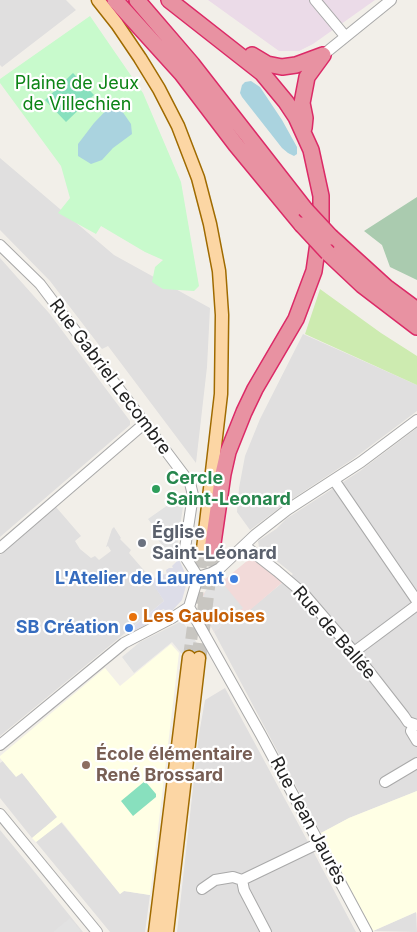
<!DOCTYPE html>
<meta charset="utf-8">
<style>
body{margin:0}
canvas{display:block;background:#f2efe9}
</style>
<canvas width="417" height="932"></canvas>
<script>
const ctx = document.querySelector('canvas').getContext('2d');
ctx.lineJoin = 'round';
function paint(path, color) {
  ctx.fillStyle = color;
  ctx.fill(path, 'evenodd');
}
function toPath(rows) {
  const path = new Path2D();
  for (const r of rows) {
    path.moveTo(r[0], r[1]);
    for (let i = 2; i < r.length; i += 2) path.lineTo(r[i], r[i + 1]);
  }
  return path;
}
function stroke(path, color, width, dash) {
  ctx.strokeStyle = color;
  ctx.lineWidth = width;
  ctx.lineCap = dash ? 'butt' : 'round';
  ctx.setLineDash(dash || []);
  ctx.stroke(path);
}
function write(font, color, halo, rows, align = 'center') {
  ctx.font = font + ' Inter,sans-serif';
  ctx.lineWidth = 4.5;
  ctx.setLineDash([]);
  ctx.textBaseline = 'middle';
  ctx.strokeStyle = halo;
  ctx.fillStyle = color;
  for (const [text, x, y, turn = 0] of rows) {
    ctx.save();
    ctx.translate(x, y);
    ctx.rotate((+turn || 0) * Math.PI / 180);
    ctx.textAlign = isNaN(turn) ? turn : align;
    if (halo) ctx.strokeText(text, 0, 0);
    ctx.fillText(text, 0, 0);
    ctx.restore();
  }
}
const residential = toPath([
 [0,0,66,0,76,10,2,67,0,65],
 [0,158,114,255,210,308,207,367,196,463,108,346,102,349,50,281,0,230],
 [0,258,49,313,130,421,130,425,0,537],
 [303,334,417,385,417,411,353,459,286,503,250,530,237,512,239,488,245,456,260,419],
 [417,428,417,791,349,818,321,833,214,632,238,612,243,615,293,574,259,547,258,541,276,529,286,519,360,471],
 [56,507,81,536,75,541,80,549,91,558,95,556,99,560,111,551,108,546,106,547,112,529,114,527,121,538,120,539,131,550,129,553,148,575,164,601,0,736,0,555],
 [225,688,314,853,356,932,177,932,199,734,205,700],
 [3,761,10,770,22,773,58,817,32,838,0,798,0,763],
 [61,822,120,894,124,891,150,895,145,932,110,932,36,842],
 [0,830,29,865,83,932,0,932],
 [416,912,417,932,373,931]
]);
const commercial = toPath([
 [253,556,284,581,243,616,238,612,214,632,202,610,201,601,203,594,215,583,224,580]
]);
const industrial = toPath([
 [208,0,375,0,313,44,299,51,279,51]
]);
const education = toPath([
 [171,644,179,653,150,895,124,891,120,894,62,822,36,842,32,838,57,817,22,773,16,777,0,758,0,756,105,668,120,686],
 [417,791,417,914,416,912,373,931,321,833,349,818]
]);
const grass = toPath([
 [320,289,381,333,417,356,417,385,305,334]
]);
const cemetery = toPath([
 [417,197,417,280,390,267,382,245,364,231]
]);
const park = toPath([
 [90,16,143,93,181,182,199,286,194,291,163,289,152,282,155,267,163,260,145,252,101,226,96,234,58,213,70,198,61,166,0,83,0,79]
]);
const pitch = toPath([
 [73,73,94,95,66,122,45,100],
 [145,781,156,794,156,797,133,816,121,801]
]);
const parking = toPath([
 [185,493,176,554,175,560,152,533,156,530,148,519],
 [221,581,243,608,214,632,202,610,201,601,206,590,215,583],
 [182,621,199,646,187,653,181,653,172,642,134,673,122,657,140,642],
 [70,918,81,931,79,932,54,932,54,931]
]);
const plaza = toPath([
 [179,559,185,573,187,582,182,600,170,613,167,614,164,609,158,611,161,617,128,634,127,632,164,601,151,581,159,575,167,574,166,570,169,568,173,568,172,566]
]);
const water = toPath([
 [251,81,260,87,282,120,297,147,297,154,294,156,288,153,282,148,242,97,240,93,242,85,245,82],
 [115,101,131,124,132,134,113,148,102,160,91,164,78,156,78,144,94,123]
]);
const majorTunnel = toPath([
 [189,657,203,549]
]);
const highwayTunnel = toPath([
 [199,658,212,550]
]);
const minor = toPath([
 [315,0,345,36],
 [323,55,391,0],
 [0,245,40,284,190,483,193,495,184,555,198,577],
 [334,480,417,601],
 [245,546,277,571,304,594,354,652,404,716,408,722,417,725],
 [0,548,145,423],
 [198,577,211,573,220,568,255,535,287,510,361,462,417,420],
 [189,607,261,735,367,932],
 [354,652,417,605],
 [414,724,411,731,417,741],
 [0,745,124,643,172,618,189,607,198,577],
 [385,782,417,763],
 [0,814,97,932],
 [202,889,215,880,233,877,242,880],
 [266,932,244,890,242,880,319,843]
]);
const major = toPath([
 [98,0,117,24,140,58,159,89,178,126,198,178,210,224,219,271,222,315,221,394,203,549],
 [155,932,189,657],
 [167,932,199,658]
]);
const highway = toPath([
 [115,0,182,74,236,145,302,225],
 [137,0,192,64,305,209],
 [169,0,262,73,286,102,296,117,311,150,321,196,321,222,314,271,296,319,255,389,244,412,228,452,223,474,212,550],
 [252,55,267,64,282,67,296,65,323,55],
 [304,128,305,118,302,103,307,77,323,55],
 [331,237,386,287,417,310],
 [328,253,362,285,417,327]
]);
const highwayBridge = toPath([
 [305,209,331,237],
 [302,225,328,253]
]);
const markers = [
 [156,489,5,"#2e9e5b"],
 [142,543,5,"#6b7280"],
 [234,579,5,"#3f7fe0"],
 [133,617,5,"#e8710a"],
 [129,628,5,"#3f7fe0"],
 [86,765,5,"#8d6e63"]
];
const parkNames = [
 ["Plaine de Jeux",77,84],
 ["de Villechien",77,105]
];
const streetNames = [
 ["Rue Gabriel Lecombre",110,377,53],
 ["Rue de Ballée",334,633,49],
 ["Rue Jean Jaurès",308,821,62]
];
const leisureNames = [
 ["Cercle",166,479],
 ["Saint-Leonard",166,500]
];
const worshipNames = [
 ["Église",152,533],
 ["Saint-Léonard",152,554]
];
const shopNames = [
 ["L'Atelier de Laurent",224,579],
 ["SB Création",119,628]
];
const foodNames = [
 ["Les Gauloises",143,617]
];
const educationNames = [
 ["École élémentaire",96,755],
 ["René Brossard",96,776]
];
paint(residential, '#e0dfdf');
paint(commercial, '#f2dad9');
paint(industrial, '#ebdbe8');
paint(education, '#ffffe5');
paint(grass, '#cdebb0');
paint(cemetery, '#aacbaf');
paint(park, '#c8facc');
paint(pitch, '#88e0be');
paint(parking, '#e2e2e2');
paint(plaza, '#dddde8');
paint(water, '#aad3df');
stroke(majorTunnel, '#c8c6c1', 12, [12, 6]);
stroke(highwayTunnel, '#c8c6c1', 15, [15, 8]);
stroke(minor, '#a9a9a9', 12);
stroke(major, '#a06b00', 15);
stroke(highway, '#dc2a67', 18);
stroke(minor, '#fff', 10);
stroke(major, '#fcd6a4', 12);
stroke(highway, '#e892a2', 15);
stroke(highwayBridge, '#dc2a67', 18, []);
stroke(highwayBridge, '#e892a2', 15);
for (const [x, y, r, color] of markers) {
  const dot = new Path2D();
  dot.arc(x, y, r, 0, 2 * Math.PI);
  ctx.fillStyle = color;
  ctx.fill(dot);
  stroke(dot, '#fff', 2);
}
write('18px', '#0c8416', '#fff', parkNames);
write('18px', '#222', '#fff', streetNames);
write('bold 18px', '#27864d', '#fff', leisureNames, 'left');
write('bold 18px', '#5b616d', '#fff', worshipNames, 'left');
write('bold 18px', '#366cbe', '#fff', shopNames, 'right');
write('bold 18px', '#c56008', '#fff', foodNames, 'left');
write('bold 18px', '#785e54', '#fff', educationNames, 'left');
</script>
